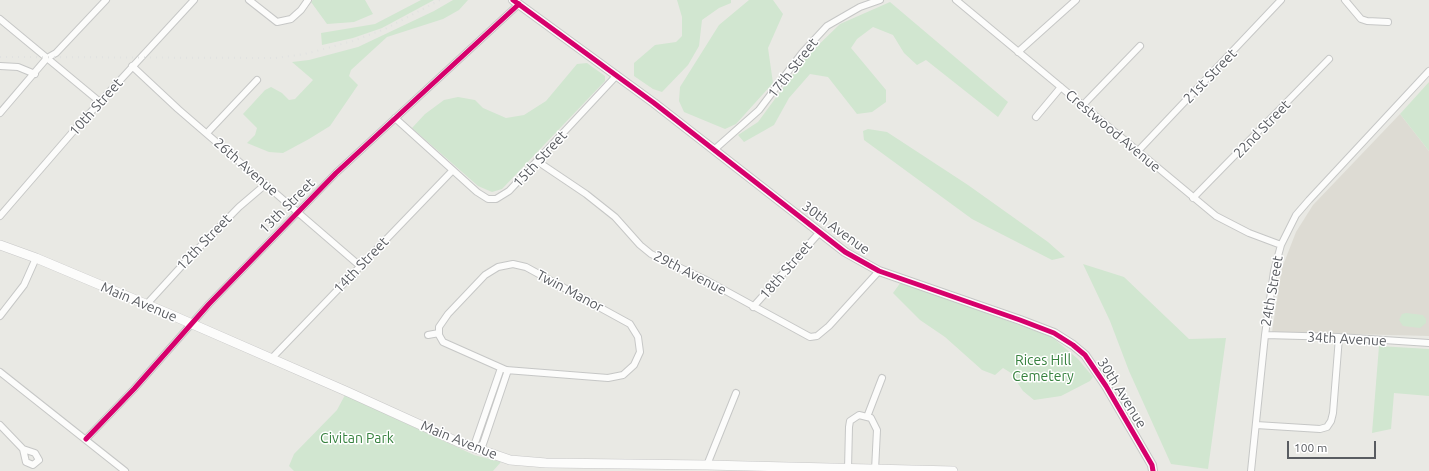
<!DOCTYPE html>
<style>
body{margin:0}
#map{position:relative;width:1429px;height:471px;overflow:hidden;background:#e9e9e4;font-family:Ubuntu,sans-serif}
canvas{display:block}
.scale{position:absolute;left:1287px;top:441px;width:89px;height:18px;box-sizing:border-box;border:2px solid #595c61;border-top:0;padding-left:5px;font-size:12px;line-height:14px;white-space:nowrap;color:#595c61;-webkit-text-stroke:3px #fff;paint-order:stroke}
</style>
<div id="map">
<canvas width="1429" height="471"></canvas>
<div class="scale">100 m</div>
</div>
<script>
const ctx = document.querySelector('canvas').getContext('2d');
ctx.lineJoin = 'round';
function paint(path, color) {
  ctx.fillStyle = color;
  ctx.fill(path, 'evenodd');
}
function toPath(rows) {
  const path = new Path2D();
  for (const r of rows) {
    path.moveTo(r[0], r[1]);
    for (let i = 2; i < r.length; i += 2) path.lineTo(r[i], r[i + 1]);
  }
  return path;
}
function stroke(path, color, width, dash) {
  ctx.strokeStyle = color;
  ctx.lineWidth = width;
  ctx.lineCap = dash ? 'butt' : 'round';
  ctx.setLineDash(dash || []);
  ctx.stroke(path);
}
function write(font, color, halo, rows, align = 'center') {
  ctx.font = font + ' Ubuntu,sans-serif';
  ctx.lineWidth = 3;
  ctx.setLineDash([]);
  ctx.textBaseline = 'middle';
  ctx.strokeStyle = halo;
  ctx.fillStyle = color;
  for (const [text, x, y, turn = 0] of rows) {
    ctx.save();
    ctx.translate(x, y);
    ctx.rotate((+turn || 0) * Math.PI / 180);
    ctx.textAlign = isNaN(turn) ? turn : align;
    if (halo) ctx.strokeText(text, 0, 0);
    ctx.fillText(text, 0, 0);
    ctx.restore();
  }
}
const education = toPath([
 [1400,114,1429,151,1429,336,1272,332,1282,268,1296,232,1313,205]
]);
const green = toPath([
 [313,0,365,0,373,14,354,22,327,24,311,2],
 [421,0,434,0,382,28,353,38,322,45,321,33,375,24],
 [453,0,468,0,459,10,443,19,387,37,351,70,349,76,358,85,330,126,309,139,283,153,269,152,247,143,255,135,257,128,243,114,265,90,271,87,282,93,289,100,295,99,313,80,292,62,309,60,358,47,434,11],
 [677,0,731,0,731,3,719,8,702,20,699,46,688,65,662,92,653,89,634,76,634,63,655,45,676,42,682,36,682,17],
 [749,0,773,0,783,14,768,48,773,83,736,124,725,129,684,112,679,101,680,87,719,25],
 [890,2,1008,102,998,117,926,60,917,65,904,53,893,35,873,27,857,39,851,48,886,90,886,102,872,112,857,114,828,77,810,74,789,98,774,125,744,142,738,135,758,122,805,58,840,24],
 [587,63,605,76,605,81,502,189,492,192,478,186,412,128,425,114,444,100,458,97,475,100,483,108,506,118,524,115,546,101,577,64],
 [1429,82,1429,151,1400,114],
 [868,129,887,132,968,185,1048,242,1065,257,1052,260,972,219,864,140,863,131],
 [1083,264,1124,277,1189,339,1226,338,1208,469,1171,464,1129,371,1110,321],
 [901,282,1052,337,1078,359,1093,377,1090,381,1061,396,1034,400,1023,391,1011,373,1003,368,995,375,982,370,945,337,920,320,893,293],
 [1406,313,1423,315,1426,319,1426,323,1420,328,1403,326,1399,320,1402,314],
 [1379,346,1429,349,1429,396,1394,393,1391,429,1372,433],
 [345,395,474,455,501,462,493,471,294,471,289,466,294,454,337,410]
]);
const minor = toPath([
 [249,0,277,22,291,19,301,10,308,0],
 [956,0,1216,216,1249,233,1281,245],
 [1345,0,1361,19,1367,21,1388,22],
 [0,19,100,102],
 [1018,52,1076,0],
 [0,66,18,67,35,74],
 [132,66,178,109,360,266],
 [1083,105,1140,46],
 [0,113,47,58,56,53,106,0],
 [1036,117,1061,87],
 [395,118,477,192,488,199,496,199,509,191,617,75],
 [207,133,257,80],
 [715,149,759,110,802,53,827,26,860,7,880,0],
 [1138,151,1281,0],
 [537,161,586,194,615,217,640,245,651,254,704,279,810,337,817,336,829,326,879,271],
 [1193,198,1329,59],
 [0,216,77,127,194,0],
 [513,264,526,267,630,324,638,337,640,352,634,365,623,375,608,378,506,370,443,342,439,335,439,327,448,314,485,275,498,267,513,264],
 [146,305,188,259,239,207,266,184],
 [753,307,819,233],
 [0,316,24,285,36,258],
 [428,335,439,333],
 [1265,335,1339,337,1429,343],
 [271,359,452,171],
 [501,368,475,443,475,449,483,444,508,370],
 [0,372,125,471],
 [867,417,882,378],
 [0,425,23,449],
 [1256,425,1320,429,1327,427,1331,421,1333,413,1339,337],
 [86,439,134,389,209,304,336,173,519,4],
 [23,449,35,453,39,460,33,465,26,462,23,449],
 [707,465,736,393],
 [848,469,849,427,850,421,859,415,871,418,877,430,875,470],
 [1251,471,1265,335,1274,271,1281,245,1296,215,1309,200,1429,71]
]);
const tertiary = toPath([
 [513,0,654,103,845,252,879,271,1020,320,1054,333,1073,345,1085,355,1106,386,1152,465,1153,471]
]);
const secondary = toPath([
 [0,245,36,258,167,313,348,392,458,442,510,460,546,463,707,465,953,471]
]);
const rail = toPath([
 [0,57,276,58,305,54,353,41,385,29,440,0]
]);
const cycleway = toPath([
 [513,0,654,103,845,252,879,271,1020,320,1054,333,1073,345,1085,355,1106,386,1152,465,1153,471],
 [86,439,134,389,209,304,336,173,519,4]
]);
const streetNames = [
 ["17th Street",793,68,-52],
 ["21st Street",1210,76,-46],
 ["10th Street",96,107,-48],
 ["22nd Street",1262,129,-46],
 ["Crestwood Avenue",1113,131,40],
 ["15th Street",540,159,-47],
 ["26th Avenue",246,167,41],
 ["13th Street",287,206,-45],
 ["30th Avenue",836,228,36],
 ["12th Street",204,242,-46],
 ["14th Street",361,265,-46],
 ["18th Street",786,270,-49],
 ["29th Avenue",690,273,27],
 ["Twin Manor",570,291,28],
 ["24th Street",1272,291,-80],
 ["Main Avenue",139,302,23],
 ["34th Avenue",1347,339,3],
 ["30th Avenue",1122,393,58],
 ["Main Avenue",459,440,22]
];
const parkNames = [
 ["Rices Hill",1043,360],
 ["Cemetery",1043,376],
 ["Civitan Park",357,438]
];
paint(education, '#dddbd3');
paint(green, '#d1e6d0');
stroke(minor, '#c6c7c6', 8);
stroke(tertiary, '#c6c7c6', 10);
stroke(secondary, '#c7c7c7', 10);
stroke(minor, '#fcfcfb', 6);
stroke(tertiary, '#fcfcfb', 8);
stroke(secondary, '#fcfcfb', 9);
stroke(rail, '#e1e2e1', 2, [1, 5]);
stroke(cycleway, '#d6006c', 5);
write('14px', '#595c61', '#fff', streetNames);
write('14px', '#37823f', '#fff', parkNames);
</script>
